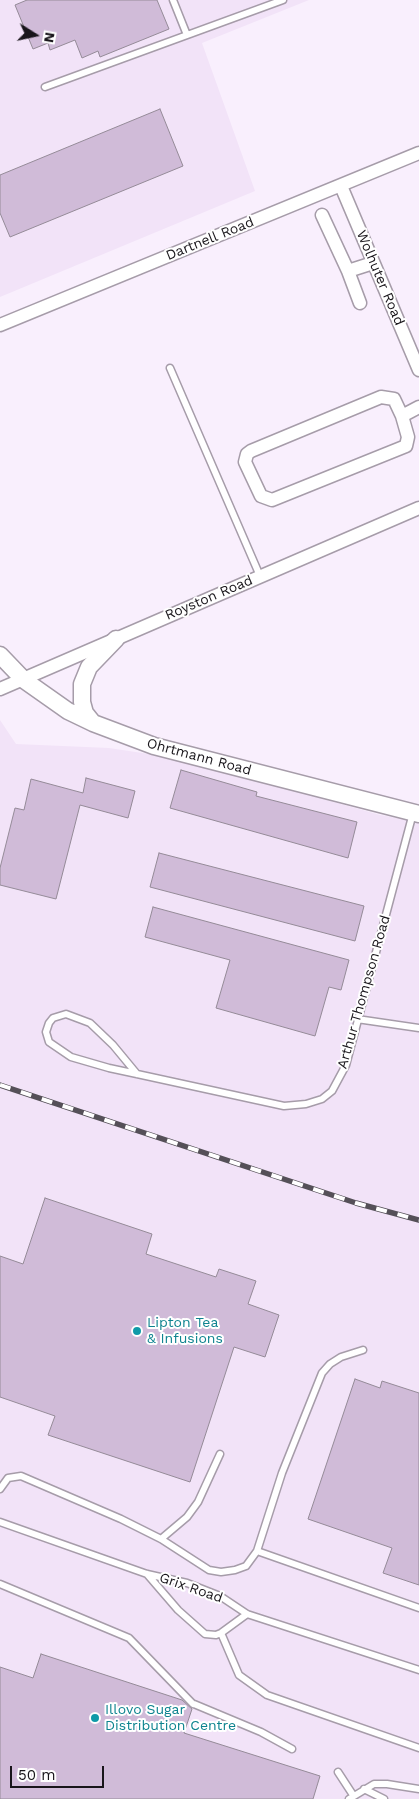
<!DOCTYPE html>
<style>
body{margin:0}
#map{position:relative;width:419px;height:1799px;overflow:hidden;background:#f9effd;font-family:"Work Sans",sans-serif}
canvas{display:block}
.north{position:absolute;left:10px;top:10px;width:50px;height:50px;-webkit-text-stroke:4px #fff;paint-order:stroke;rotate:100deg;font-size:14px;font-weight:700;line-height:20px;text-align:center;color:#18151a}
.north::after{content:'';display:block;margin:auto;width:18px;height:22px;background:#18151a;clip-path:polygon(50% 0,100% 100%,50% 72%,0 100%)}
.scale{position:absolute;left:10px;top:1766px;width:94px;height:22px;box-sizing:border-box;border:2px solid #18151a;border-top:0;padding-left:6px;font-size:15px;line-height:18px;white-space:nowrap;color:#18151a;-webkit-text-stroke:4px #fff;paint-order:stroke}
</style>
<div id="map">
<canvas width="419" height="1799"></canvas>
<div class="north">N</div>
<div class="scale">50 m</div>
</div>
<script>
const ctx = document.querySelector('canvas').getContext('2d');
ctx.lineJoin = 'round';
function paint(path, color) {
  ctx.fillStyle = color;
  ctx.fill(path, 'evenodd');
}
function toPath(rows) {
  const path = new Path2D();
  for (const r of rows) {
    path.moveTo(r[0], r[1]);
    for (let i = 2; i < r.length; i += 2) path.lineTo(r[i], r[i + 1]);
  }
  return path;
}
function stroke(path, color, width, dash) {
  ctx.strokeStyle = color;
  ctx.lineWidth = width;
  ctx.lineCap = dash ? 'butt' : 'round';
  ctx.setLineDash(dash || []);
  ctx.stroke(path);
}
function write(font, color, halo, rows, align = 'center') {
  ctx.font = font + ' "Work Sans",sans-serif';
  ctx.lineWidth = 4;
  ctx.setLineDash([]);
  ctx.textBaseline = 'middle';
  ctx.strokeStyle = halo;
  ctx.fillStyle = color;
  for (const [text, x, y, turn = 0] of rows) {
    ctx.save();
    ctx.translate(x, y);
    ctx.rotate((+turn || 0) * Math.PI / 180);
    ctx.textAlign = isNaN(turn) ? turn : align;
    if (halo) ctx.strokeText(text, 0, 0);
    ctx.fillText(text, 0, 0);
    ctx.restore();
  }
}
const built = toPath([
 [0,0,309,0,202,43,255,191,0,297],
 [0,720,16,744,109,748,182,759,380,815,419,822,419,1799,0,1799]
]);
const building = toPath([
 [27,0,157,0,169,29,100,57,98,51,82,58,75,40,50,50,48,43,33,49,15,5,27,0],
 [160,109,183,166,10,237,0,213,0,175,160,109],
 [181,770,257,792,256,796,357,822,348,858,170,808,181,770],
 [86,778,135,791,128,818,80,805,56,899,0,885,0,868,15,808,24,810,31,779,83,793,86,778],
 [159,853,364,906,355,941,150,887,159,853],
 [153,907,349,960,341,990,329,987,315,1036,216,1008,230,960,145,937,153,907],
 [45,1198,152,1234,146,1254,216,1277,219,1269,256,1281,248,1304,279,1315,265,1357,234,1347,190,1482,48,1435,55,1416,0,1397,0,1256,23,1264,45,1198],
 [355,1379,380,1388,382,1381,419,1393,419,1585,383,1573,392,1548,308,1519,355,1379],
 [41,1654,182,1700,192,1709,184,1733,320,1776,313,1799,0,1799,0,1667,33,1678,41,1654]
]);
const service = toPath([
 [173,0,187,35],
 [45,87,283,0],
 [170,368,260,576],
 [357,1019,419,1028],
 [137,1074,113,1045,90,1023,66,1014,53,1018,49,1023,46,1032,49,1042,71,1057,109,1068,137,1074,284,1106,306,1104,322,1099,332,1091,346,1065,413,813],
 [0,1489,8,1478,21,1476,121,1519,161,1539,209,1570,221,1572,235,1570,246,1566,257,1551,282,1473,322,1373,330,1364,341,1357,363,1350],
 [0,1522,147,1574,187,1583,220,1596,247,1614,419,1670],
 [161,1539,187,1517,198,1502,220,1454],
 [257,1551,419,1608],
 [147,1574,178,1610,205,1634,216,1635,221,1633,247,1614],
 [0,1584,129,1638,193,1704],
 [221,1633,239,1675,267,1695,419,1748],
 [194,1704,261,1732,292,1749],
 [338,1772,353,1795],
 [364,1789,384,1799],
 [349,1799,374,1784,387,1784,419,1789]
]);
const minor = toPath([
 [341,186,419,370],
 [322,215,348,271],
 [360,303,348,271,373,263],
 [0,325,419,153],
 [381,397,394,399,402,416,408,437,406,446,272,500,261,496,245,462,247,454,251,451,381,397],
 [402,416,419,407],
 [0,689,419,508]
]);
const secondary = toPath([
 [0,655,24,680,68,711,93,723,154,746,419,814],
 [93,723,85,713,82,702,82,684,89,667,116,639]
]);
const rail = toPath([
 [0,1085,356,1203,419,1220]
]);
const markers = [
 [137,1331,5,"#0f9aa8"],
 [95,1718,5,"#0f9aa8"]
];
const streetNames = [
 ["Dartnell Road",210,239,-22],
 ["Wolhuter Road",380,278,67],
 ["Royston Road",209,598,-23],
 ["Ohrtmann Road",199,757,15],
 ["Arthur Thompson Road",364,992,-74],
 ["Grix Road",191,1588,19]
];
const cultureNames = [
 ["Lipton Tea",147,1323],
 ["& Infusions",147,1339],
 ["Illovo Sugar",105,1710],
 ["Distribution Centre",105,1726]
];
paint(built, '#f2e3f8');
paint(building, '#d0bbd8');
stroke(building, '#958b98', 1);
stroke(service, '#a69ca9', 9);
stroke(minor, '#a69ca9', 15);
stroke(secondary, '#a69ca9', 19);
stroke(service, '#fff', 6);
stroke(minor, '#fff', 12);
stroke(secondary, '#fff', 16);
stroke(rail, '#555058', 5.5);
stroke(rail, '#fff', 4, [11]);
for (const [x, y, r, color] of markers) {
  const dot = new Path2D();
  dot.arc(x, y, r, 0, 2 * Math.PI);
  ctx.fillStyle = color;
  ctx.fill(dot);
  stroke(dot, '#fff', 2);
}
write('14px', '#18151a', '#fff', streetNames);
write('14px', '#0d838f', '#fff', cultureNames, 'left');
</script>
